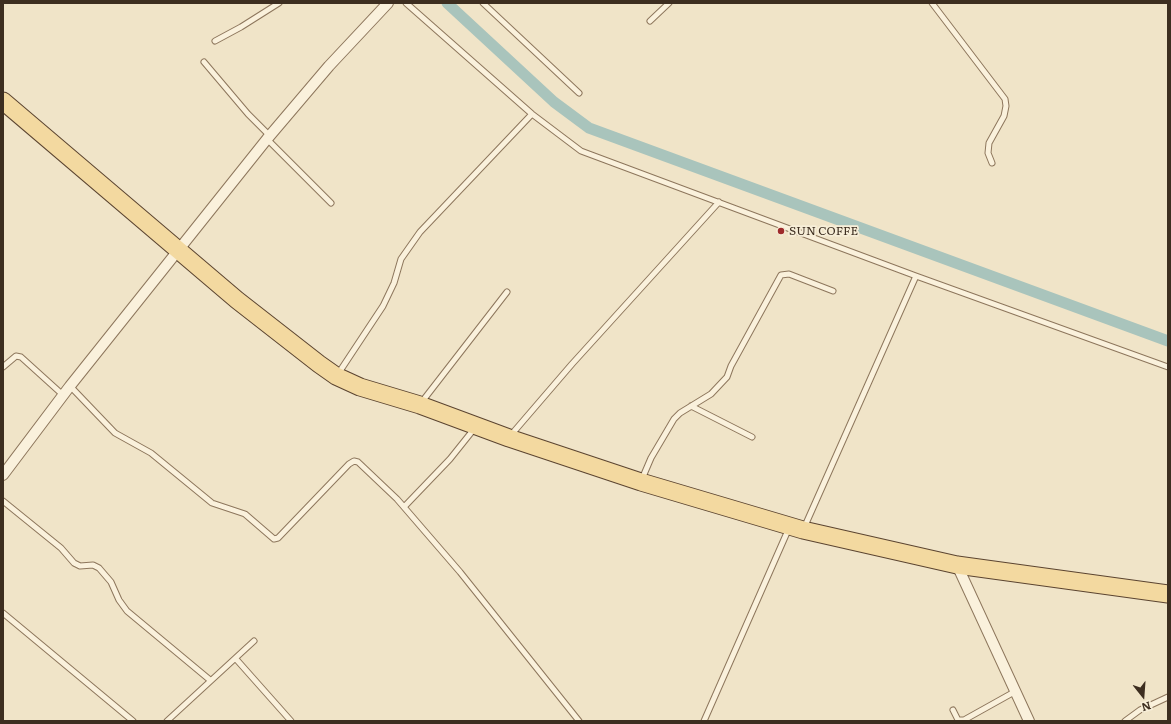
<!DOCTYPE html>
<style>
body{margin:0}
#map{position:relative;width:1171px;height:724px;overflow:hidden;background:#f0e4c8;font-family:Literata,serif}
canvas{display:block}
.frame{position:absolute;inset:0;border:4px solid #3d2e20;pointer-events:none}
.north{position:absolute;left:1123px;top:676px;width:40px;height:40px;-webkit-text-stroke:3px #f7eed8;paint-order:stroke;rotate:163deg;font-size:11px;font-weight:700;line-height:16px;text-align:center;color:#3d2e20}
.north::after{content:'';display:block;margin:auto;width:14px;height:18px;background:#3d2e20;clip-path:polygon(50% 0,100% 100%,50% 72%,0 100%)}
</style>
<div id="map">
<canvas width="1171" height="724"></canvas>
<div class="frame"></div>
<div class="north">N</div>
</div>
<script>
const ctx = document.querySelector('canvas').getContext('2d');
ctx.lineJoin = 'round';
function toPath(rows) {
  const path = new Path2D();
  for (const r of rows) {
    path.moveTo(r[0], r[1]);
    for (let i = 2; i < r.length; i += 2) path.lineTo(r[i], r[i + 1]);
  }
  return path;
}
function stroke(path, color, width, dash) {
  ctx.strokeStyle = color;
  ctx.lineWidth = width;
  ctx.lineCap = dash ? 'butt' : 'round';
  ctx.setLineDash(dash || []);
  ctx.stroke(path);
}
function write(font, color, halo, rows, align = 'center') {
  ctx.font = font + ' Literata,serif';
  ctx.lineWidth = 3.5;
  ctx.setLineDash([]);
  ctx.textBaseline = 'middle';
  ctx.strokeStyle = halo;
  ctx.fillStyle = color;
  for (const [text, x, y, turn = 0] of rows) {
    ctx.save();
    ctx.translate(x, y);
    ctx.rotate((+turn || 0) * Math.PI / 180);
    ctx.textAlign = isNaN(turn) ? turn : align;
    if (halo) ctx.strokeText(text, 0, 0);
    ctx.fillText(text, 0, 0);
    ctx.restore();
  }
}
const canal = toPath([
 [447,3,554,102,589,128,1168,341]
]);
const lane = toPath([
 [406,3,532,114,581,151,916,276,1168,367],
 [483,3,579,93],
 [932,3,1005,99,1006,106,1004,116,989,143,988,153,992,163],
 [650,21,669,3],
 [215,41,241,27,279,3],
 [204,62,248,114,270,136],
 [267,139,331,203],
 [3,367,16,356,21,357,63,395],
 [338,374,383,306,394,283,401,259,420,232,532,114],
 [70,386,115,433,151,453,212,503,245,514,274,539,278,538,349,464,354,461,358,462,397,499,460,572,579,721],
 [421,403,507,292],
 [691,406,752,437],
 [511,435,572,364,719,202],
 [642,479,651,458,674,419,680,413,711,394,727,377,731,366,781,275,789,274,833,291],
 [3,501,61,548,74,563,80,566,93,565,99,568,111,582,119,600,127,611,210,680],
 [404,507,450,459,474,429],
 [804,528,916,276],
 [3,613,133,721],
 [236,659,291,721],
 [953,710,958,720,964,720,1016,691],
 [167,721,254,641],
 [704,721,789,528],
 [1125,721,1140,710,1168,697]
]);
const street = toPath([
 [3,475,70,386,267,139,329,66,388,3],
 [957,565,1029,721]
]);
const primary = toPath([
 [3,101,237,300,319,364,336,376,360,387,420,405,509,438,641,482,803,530,957,565,1168,594]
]);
const markers = [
 [781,231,4,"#9e2a2b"]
];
const poiNames = [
 ["SUN COFFE",789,231]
];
stroke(canal, '#a9c4bc', 11);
stroke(lane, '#8d765c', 7);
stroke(street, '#8d765c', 12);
stroke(primary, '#5b4430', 19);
stroke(lane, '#faf1dc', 5);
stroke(street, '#faf1dc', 10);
stroke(primary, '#f3d9a0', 17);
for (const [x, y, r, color] of markers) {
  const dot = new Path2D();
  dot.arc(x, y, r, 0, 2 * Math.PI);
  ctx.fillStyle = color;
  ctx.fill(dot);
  stroke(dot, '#f7eed8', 1.5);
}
write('12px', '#3d2e20', '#f7eed8', poiNames, 'left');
</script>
